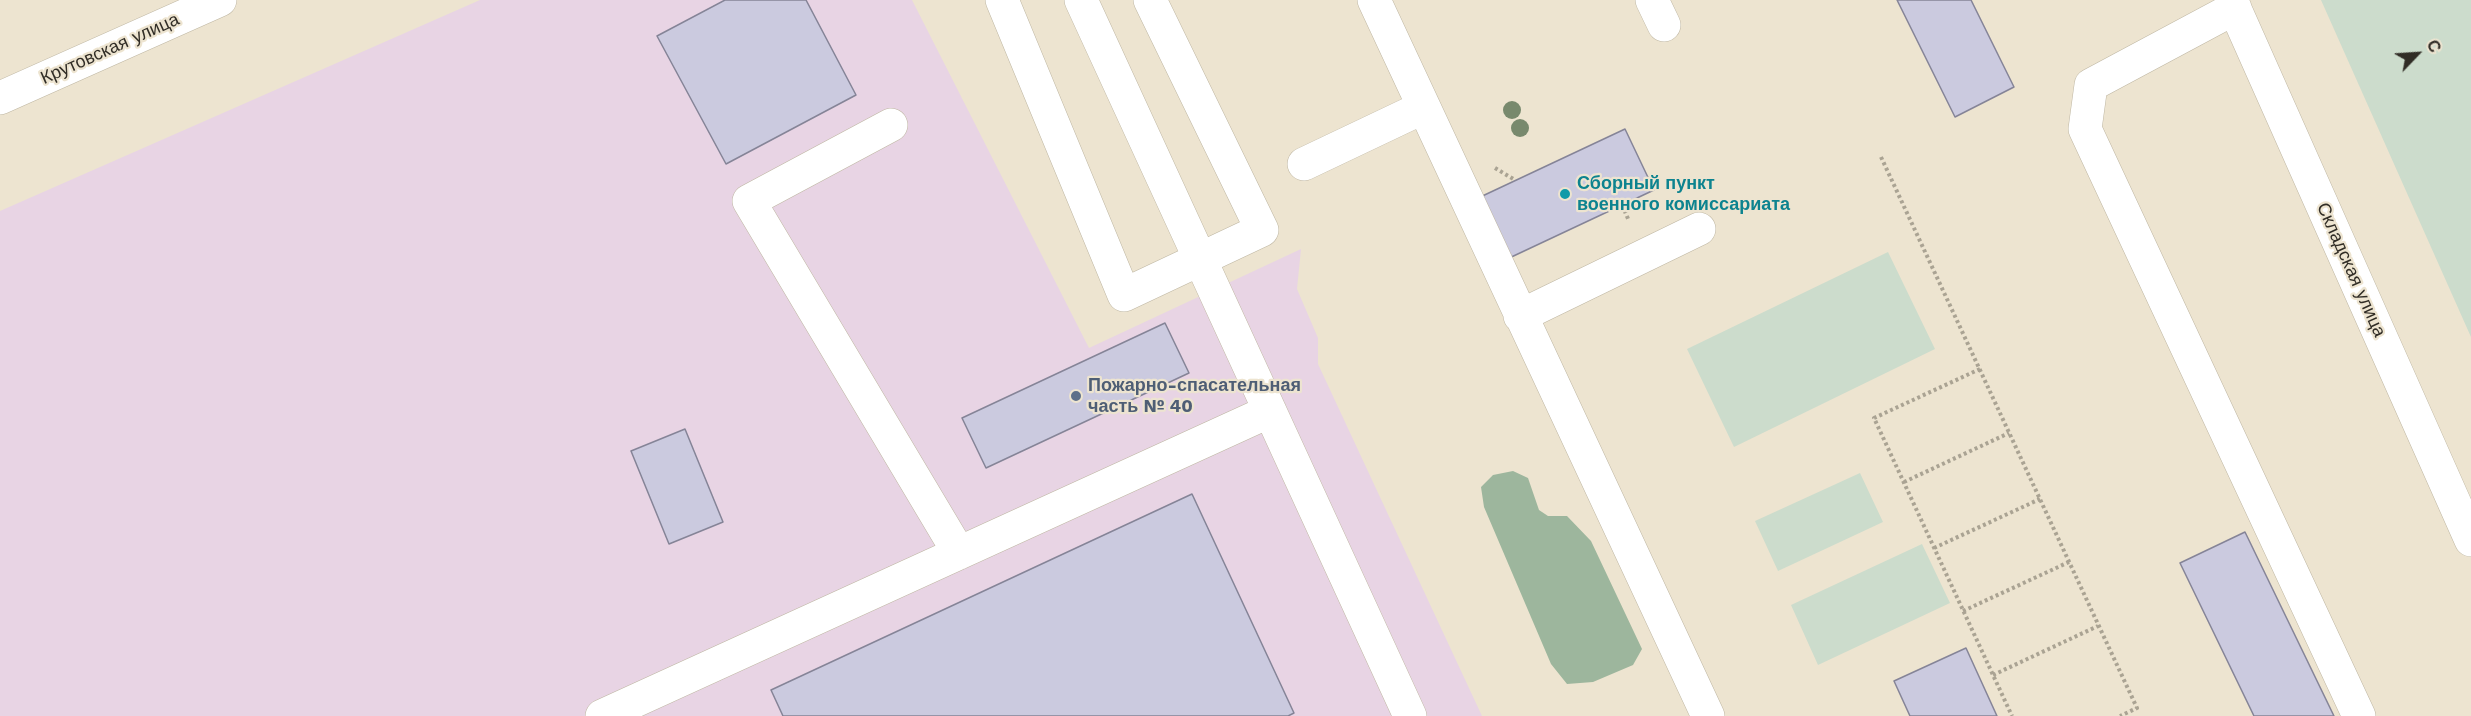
<!DOCTYPE html>
<meta charset="utf-8">
<style>
body{margin:0}
#map{position:relative;width:2471px;height:716px;overflow:hidden;background:#ede4d0;font-family:"Work Sans",sans-serif}
canvas{display:block}
.north{position:absolute;left:2387px;top:24px;width:60px;height:60px;-webkit-text-stroke:4px #ede4d0;paint-order:stroke;rotate:65deg;font-size:16px;font-weight:700;line-height:24px;text-align:center;color:#312d26}
.north::after{content:'';display:block;margin:auto;width:21px;height:27px;background:#312d26;clip-path:polygon(50% 0,100% 100%,50% 72%,0 100%)}
</style>
<div id="map">
<canvas width="2471" height="716"></canvas>
<div class="north">С</div>
</div>
<script>
const ctx = document.querySelector('canvas').getContext('2d');
ctx.lineJoin = 'round';
function paint(path, color) {
  ctx.fillStyle = color;
  ctx.fill(path, 'evenodd');
}
function toPath(rows) {
  const path = new Path2D();
  for (const r of rows) {
    path.moveTo(r[0], r[1]);
    for (let i = 2; i < r.length; i += 2) path.lineTo(r[i], r[i + 1]);
  }
  return path;
}
function stroke(path, color, width, dash) {
  ctx.strokeStyle = color;
  ctx.lineWidth = width;
  ctx.lineCap = dash ? 'butt' : 'round';
  ctx.setLineDash(dash || []);
  ctx.stroke(path);
}
function write(font, color, halo, rows, align = 'center') {
  ctx.font = font + ' "Work Sans",sans-serif';
  ctx.lineWidth = 4.5;
  ctx.setLineDash([]);
  ctx.textBaseline = 'middle';
  ctx.strokeStyle = halo;
  ctx.fillStyle = color;
  for (const [text, x, y, turn = 0] of rows) {
    ctx.save();
    ctx.translate(x, y);
    ctx.rotate((+turn || 0) * Math.PI / 180);
    ctx.textAlign = isNaN(turn) ? turn : align;
    if (halo) ctx.strokeText(text, 0, 0);
    ctx.fillText(text, 0, 0);
    ctx.restore();
  }
}
const industrial = toPath([
 [480,0,912,0,1089,348,1301,249,1297,289,1318,338,1318,364,1482,716,0,716,0,211]
]);
const green = toPath([
 [2321,0,2471,0,2471,337],
 [1888,252,1935,349,1734,447,1687,349],
 [1860,473,1883,522,1778,571,1755,521],
 [1922,544,1950,603,1818,665,1791,605]
]);
const forest = toPath([
 [1513,471,1528,478,1539,510,1548,516,1567,516,1591,541,1642,649,1633,665,1593,682,1567,684,1551,664,1484,507,1481,487,1493,475]
]);
const building = toPath([
 [725,0,806,0,856,95,726,164,657,36,725,0],
 [1897,0,1971,0,2014,87,1955,117,1897,0],
 [1625,129,1654,190,1505,260,1476,199,1625,129],
 [1165,323,1189,373,986,468,962,418,1165,323],
 [685,429,723,522,669,544,631,451,685,429],
 [1192,494,1294,713,1288,716,783,716,771,690,1192,494],
 [2245,532,2334,716,2254,716,2180,563,2245,532],
 [1966,648,1997,716,1910,716,1894,681,1966,648]
]);
const path = toPath([
 [1881,157,2137,708,2120,716],
 [1495,168,1515,180],
 [1622,205,1629,221],
 [1980,369,1874,418,2012,716],
 [1904,482,2009,433],
 [1934,548,2040,499],
 [1963,611,2069,562],
 [1993,675,2098,626]
]);
const minor = toPath([
 [1002,0,1124,295,1262,230,1150,0],
 [1081,0,1410,716],
 [1374,0,1708,716],
 [1652,0,1664,25],
 [2231,0,2471,540],
 [2235,8,2091,85,2085,129,2359,716],
 [0,98,220,0],
 [891,125,749,201,959,553],
 [1304,164,1424,107],
 [1520,316,1699,229],
 [602,716,1270,411]
]);
const trees = [
 [1512,110],
 [1520,128]
];
const markers = [
 [1565,194,6,"#0f9aa8"],
 [1076,396,6,"#5c6f8a"]
];
const streetNames = [
 ["Крутовская улица",110,49,-24],
 ["Складская улица",2351,270,66]
];
const cultureNames = [
 ["Сборный пункт",1577,184],
 ["военного комиссариата",1577,205]
];
const serviceNames = [
 ["Пожарно-спасательная",1088,386],
 ["часть № 40",1088,407]
];
paint(industrial, '#e8d4e4');
paint(green, '#ccdccc');
paint(forest, '#9db69d');
paint(building, '#cbcadf');
stroke(building, '#858497', 1.5);
stroke(minor, '#beb6a2', 34);
stroke(path, '#aaa393', 4, [3, 3]);
stroke(minor, '#fff', 33);
ctx.fillStyle = '#78896d';
for (const [x, y] of trees) {
  ctx.beginPath();
  ctx.arc(x, y, 9, 0, 2 * Math.PI);
  ctx.fill();
}
for (const [x, y, r, color] of markers) {
  const dot = new Path2D();
  dot.arc(x, y, r, 0, 2 * Math.PI);
  ctx.fillStyle = color;
  ctx.fill(dot);
  stroke(dot, '#ede4d0', 2);
}
write('18px', '#312d26', '#ede4d0', streetNames);
write('bold 18px', '#0d838f', '#ede4d0', cultureNames, 'left');
write('bold 18px', '#4e5e75', '#ede4d0', serviceNames, 'left');
</script>
